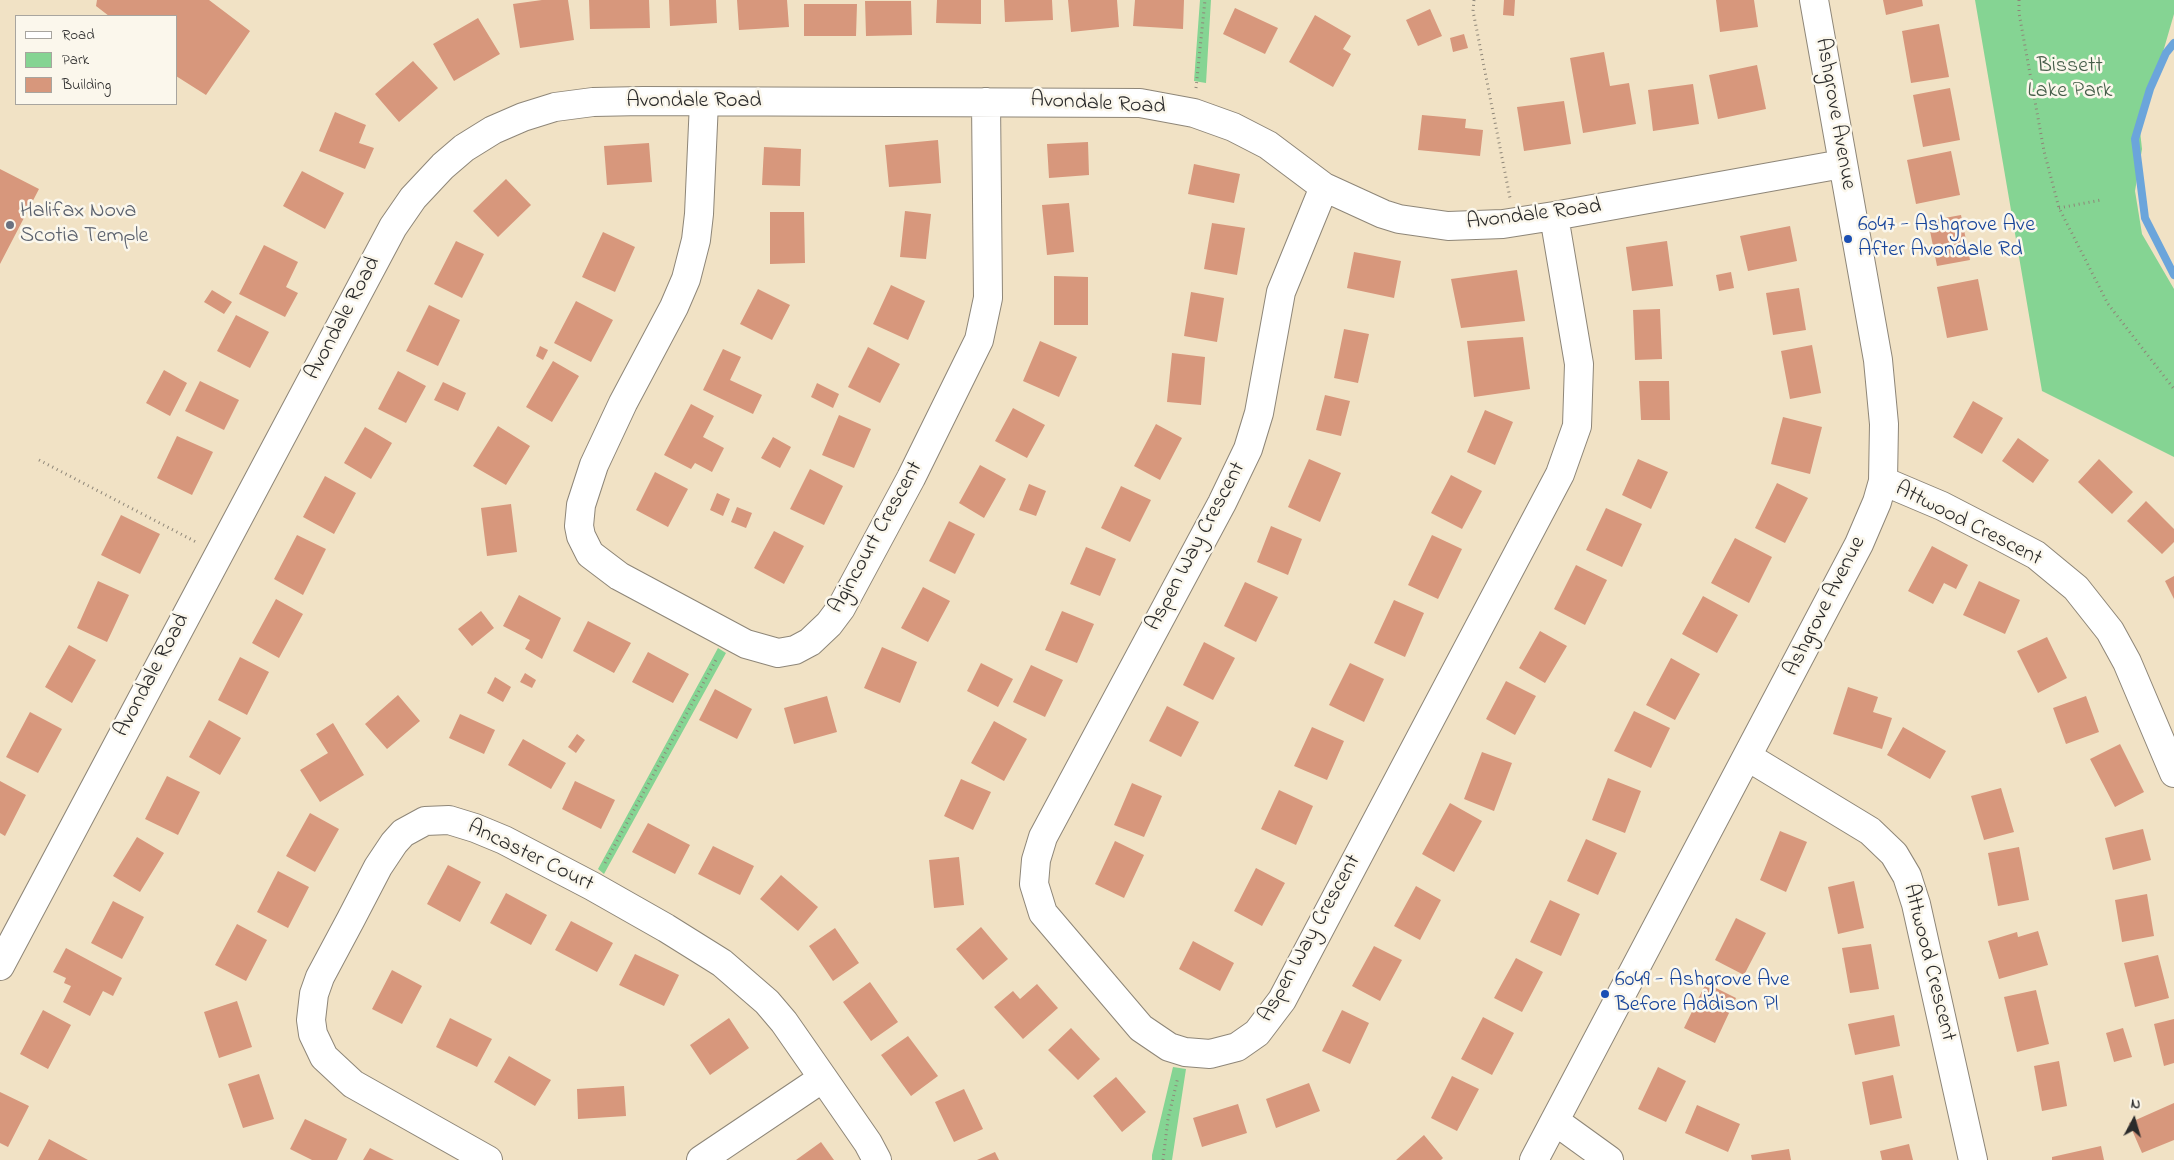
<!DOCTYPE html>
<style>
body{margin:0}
#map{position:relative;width:2174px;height:1160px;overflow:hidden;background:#f1e2c5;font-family:"Indie Flower",sans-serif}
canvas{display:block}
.legend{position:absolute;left:15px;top:15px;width:162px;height:90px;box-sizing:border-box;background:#fbf7ec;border:1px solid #a8a59f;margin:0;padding:6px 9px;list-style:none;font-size:15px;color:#2b2b2b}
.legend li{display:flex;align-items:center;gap:10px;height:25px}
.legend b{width:25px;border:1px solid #a8a59f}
.north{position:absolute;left:2109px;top:1095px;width:50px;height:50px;-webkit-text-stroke:4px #fbf7ec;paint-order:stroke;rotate:6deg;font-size:14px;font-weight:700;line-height:20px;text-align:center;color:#2b2b2b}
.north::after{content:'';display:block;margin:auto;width:18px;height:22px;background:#2b2b2b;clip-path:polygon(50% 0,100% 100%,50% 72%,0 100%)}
</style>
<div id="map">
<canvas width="2174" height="1160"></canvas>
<ul class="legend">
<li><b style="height:6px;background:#fff"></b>Road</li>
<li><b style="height:14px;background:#85d493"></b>Park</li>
<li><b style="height:14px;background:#d7977c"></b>Building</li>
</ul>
<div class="north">N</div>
</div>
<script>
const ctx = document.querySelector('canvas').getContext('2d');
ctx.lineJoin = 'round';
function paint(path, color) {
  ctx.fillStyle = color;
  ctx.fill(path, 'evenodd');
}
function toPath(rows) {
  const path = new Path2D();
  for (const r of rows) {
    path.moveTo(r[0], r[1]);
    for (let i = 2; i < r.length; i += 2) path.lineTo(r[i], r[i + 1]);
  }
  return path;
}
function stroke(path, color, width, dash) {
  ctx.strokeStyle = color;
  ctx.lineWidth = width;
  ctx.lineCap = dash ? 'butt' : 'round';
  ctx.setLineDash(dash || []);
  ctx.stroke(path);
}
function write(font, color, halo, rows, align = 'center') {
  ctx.font = font + ' "Indie Flower",sans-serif';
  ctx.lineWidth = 5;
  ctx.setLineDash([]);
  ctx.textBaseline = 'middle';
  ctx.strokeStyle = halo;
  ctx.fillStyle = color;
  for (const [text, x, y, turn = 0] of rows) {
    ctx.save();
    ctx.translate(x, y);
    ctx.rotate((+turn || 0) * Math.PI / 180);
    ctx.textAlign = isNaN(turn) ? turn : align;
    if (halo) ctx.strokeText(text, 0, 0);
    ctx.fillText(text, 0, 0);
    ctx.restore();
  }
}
const green = toPath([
 [1200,0,1211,0,1206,83,1194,81],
 [1975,0,2174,0,2174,14,2163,52,2139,122,2142,149,2135,191,2142,234,2174,289,2174,457,2042,391],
 [718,648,726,653,604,874,598,869],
 [1173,1067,1186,1069,1172,1160,1152,1160,1152,1155]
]);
const stream = toPath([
 [2174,43,2166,53,2150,89,2135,139,2145,218,2174,275]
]);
const building = toPath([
 [97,0,209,0,250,31,206,95,176,76,176,16,109,16,96,6],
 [542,0,568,0,574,40,520,48,513,4],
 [589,0,649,0,650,28,590,29],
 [669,0,716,0,717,23,670,26],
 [737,0,787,0,789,27,739,30],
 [937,0,981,0,981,24,936,23],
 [1004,0,1052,0,1053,20,1005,22],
 [1068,0,1117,0,1119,27,1071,32],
 [1135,0,1184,0,1183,29,1133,26],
 [1504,0,1515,0,1514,16,1503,15],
 [1716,0,1754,0,1758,27,1720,32],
 [1883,0,1922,0,1923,6,1886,15],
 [865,1,911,1,912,35,866,36],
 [804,4,857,4,856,36,804,36],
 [1235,8,1278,28,1265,54,1223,34],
 [1430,9,1442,36,1418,46,1406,20],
 [1315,15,1351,36,1343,49,1351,54,1333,87,1289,62],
 [478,18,500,54,454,81,433,44],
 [1939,24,1949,77,1911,83,1902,31],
 [1464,34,1468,48,1453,52,1450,38],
 [1604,52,1610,86,1629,83,1636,124,1583,133,1570,58],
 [413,61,438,88,399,122,375,94],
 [1757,65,1766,109,1718,119,1709,75],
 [1693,84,1699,124,1653,131,1648,90],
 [1950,88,1960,140,1923,147,1913,95],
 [1564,101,1571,144,1524,151,1517,107],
 [335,112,366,125,359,143,374,148,365,169,319,151],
 [1422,115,1466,119,1465,128,1483,130,1480,156,1418,150],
 [938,140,941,183,889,187,885,145],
 [1088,142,1089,175,1049,178,1047,144],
 [649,143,652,182,607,185,604,146],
 [764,147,801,149,800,186,762,185],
 [1951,151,1960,195,1916,204,1907,160],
 [1194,164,1240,174,1234,203,1188,194],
 [0,169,39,189,0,264],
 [302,171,344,193,325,229,283,206],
 [506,179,531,205,498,237,473,211],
 [1069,203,1074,252,1047,255,1042,205],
 [905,211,931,214,926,259,900,257],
 [770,212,804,212,805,263,770,264],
 [1961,215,1970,260,1937,266,1928,221],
 [1212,223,1245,228,1237,275,1204,269],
 [1790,226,1797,261,1748,271,1740,236],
 [603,232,635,247,615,292,582,277],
 [456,241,484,254,462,298,434,284],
 [1667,241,1673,286,1632,291,1626,247],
 [264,245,298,262,286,287,298,293,285,317,239,294],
 [1354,252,1401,261,1394,298,1347,288],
 [1517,270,1525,321,1461,328,1451,279],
 [1731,272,1734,288,1719,291,1716,275],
 [1054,276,1088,277,1088,325,1054,325],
 [1978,279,1988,330,1947,338,1937,287],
 [891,285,925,301,908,340,873,324],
 [1799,288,1806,330,1773,335,1766,293],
 [758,289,790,305,772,340,740,324],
 [212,290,232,302,224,314,204,302],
 [1191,292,1224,298,1217,342,1184,336],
 [576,301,613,320,591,362,554,343],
 [429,305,460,320,438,366,406,351],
 [1660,309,1662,359,1635,360,1633,310],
 [236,315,269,332,250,368,217,351],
 [1344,329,1369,334,1358,383,1334,378],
 [1523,337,1530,389,1474,397,1467,341],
 [1040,341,1077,357,1059,397,1023,381],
 [1812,345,1821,393,1790,399,1781,351],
 [540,346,548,350,543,360,536,356],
 [868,347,900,364,880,403,848,387],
 [723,349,741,357,730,380,762,395,753,414,703,390],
 [1172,353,1205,357,1201,405,1167,402],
 [553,361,579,376,552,422,526,407],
 [164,370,187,383,170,416,146,403],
 [398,371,426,386,406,423,378,409],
 [200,381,239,400,224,430,185,411],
 [1639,381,1669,381,1670,420,1641,420],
 [443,382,466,393,458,411,434,400],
 [817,383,839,394,833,408,811,397],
 [1325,395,1350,401,1341,436,1316,430],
 [1973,401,2003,418,1982,454,1953,437],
 [691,404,714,416,703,437,724,448,712,472,695,463,691,469,664,455],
 [1013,408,1045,425,1027,458,995,441],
 [1485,410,1513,422,1495,465,1467,452],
 [839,415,871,429,854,468,822,455],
 [1783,417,1822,427,1810,474,1771,464],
 [1156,424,1182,438,1160,480,1134,466],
 [498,426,530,446,506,485,473,466],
 [365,427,392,443,371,479,344,463],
 [177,436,213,452,192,495,157,478],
 [773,437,791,447,780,468,761,458],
 [2018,438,2049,460,2033,483,2002,461],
 [1309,459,1341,473,1320,522,1288,507],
 [1638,459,1668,472,1651,509,1622,495],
 [2099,459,2133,492,2112,514,2078,482],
 [980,465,1006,479,984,518,959,503],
 [810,469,843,486,824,525,790,509],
 [655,472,688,489,668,527,636,510],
 [1451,475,1482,491,1462,529,1431,513],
 [325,476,356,493,334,534,303,517],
 [1777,483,1808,498,1785,543,1755,528],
 [1029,484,1046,491,1036,516,1019,510],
 [1121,486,1151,500,1130,542,1101,528],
 [717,493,730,499,723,516,710,510],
 [2146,501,2174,529,2174,542,2162,554,2127,521],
 [511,504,517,552,487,556,481,508],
 [737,507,752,513,746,528,731,522],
 [1606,508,1642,524,1622,567,1586,550],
 [121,515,160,534,140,574,101,555],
 [949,521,975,534,955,574,929,561],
 [1271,526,1302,539,1288,575,1257,562],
 [774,531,804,546,784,584,754,568],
 [297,535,326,549,303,595,274,579],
 [1432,535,1462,549,1438,599,1408,585],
 [1735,538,1772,557,1749,603,1711,583],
 [1932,546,1968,565,1956,589,1944,583,1933,604,1908,591],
 [1086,547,1116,559,1100,596,1070,584],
 [1576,565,1607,580,1585,625,1554,609],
 [2174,576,2174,599,2165,581],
 [98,581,129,595,107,642,77,628],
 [1979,581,2020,600,2005,634,1963,615],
 [1245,582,1278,597,1256,642,1224,626],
 [923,587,950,601,928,642,901,628],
 [519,595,561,618,542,659,525,649,530,640,503,626],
 [1703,596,1738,615,1717,653,1682,634],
 [276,599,303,614,279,658,252,643],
 [1394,600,1424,613,1405,657,1374,643],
 [481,611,494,628,472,646,458,629],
 [1062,611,1094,624,1077,663,1045,650],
 [588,621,631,643,614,673,573,651],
 [1540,631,1567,646,1545,683,1519,668],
 [2047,637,2067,678,2038,693,2017,651],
 [1204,642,1235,658,1213,700,1183,685],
 [69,645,96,660,72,703,45,687],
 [882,647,917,662,900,703,864,688],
 [648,652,689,674,673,703,632,682],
 [240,657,269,672,247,715,218,700],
 [1671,658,1700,674,1675,720,1646,705],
 [981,663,1013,679,998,707,967,691],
 [1350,663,1384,679,1364,722,1329,705],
 [1031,665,1063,680,1045,717,1013,702],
 [525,673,536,680,532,688,520,682],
 [495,677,511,687,503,702,487,693],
 [1506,681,1536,696,1515,735,1486,719],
 [1848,687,1878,697,1873,712,1892,718,1882,749,1833,734],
 [715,689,752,709,737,739,699,720],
 [398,695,420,721,387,749,365,724],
 [827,696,837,732,794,744,784,708],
 [2086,696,2099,732,2066,744,2053,708],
 [1167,706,1199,722,1181,757,1149,741],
 [1634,711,1670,728,1651,768,1614,751],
 [30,712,62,729,38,773,6,757],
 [460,714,495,730,484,754,449,738],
 [209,720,241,738,220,775,189,757],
 [994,721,1027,739,1004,781,971,763],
 [333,723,364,775,320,802,300,770,328,753,316,734],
 [1312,727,1344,741,1327,780,1294,766],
 [1903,727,1946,751,1930,779,1887,755],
 [577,734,585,740,576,753,568,747],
 [523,739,566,763,551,789,508,765],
 [2120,744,2144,792,2115,807,2090,759],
 [1482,752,1512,763,1494,811,1464,799],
 [167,776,200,792,178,835,145,819],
 [1608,778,1641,791,1625,833,1592,820],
 [961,779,991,792,973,830,944,816],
 [0,781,26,795,5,836,0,833],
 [575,781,615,800,601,829,562,809],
 [1132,783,1162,796,1144,837,1114,825],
 [2001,788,2014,832,1984,840,1971,796],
 [1279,790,1313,806,1296,845,1261,829],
 [1450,803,1482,821,1454,872,1422,854],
 [310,813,339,829,315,872,286,856],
 [648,823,690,845,675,874,632,852],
 [2143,829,2151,860,2113,870,2105,838],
 [1780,831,1807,842,1786,892,1760,880],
 [137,837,164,853,140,892,113,876],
 [1586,839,1617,853,1598,895,1567,881],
 [1115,841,1144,855,1124,898,1095,884],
 [713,846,754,866,740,895,698,874],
 [2019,847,2029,900,1998,906,1988,853],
 [959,857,964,905,934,908,929,860],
 [448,865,481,882,460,922,427,904],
 [1256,868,1285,883,1262,926,1234,911],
 [278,871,309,887,288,928,257,912],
 [781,875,818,907,798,931,760,899],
 [1854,881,1864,928,1838,934,1828,887],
 [1416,886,1441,900,1420,940,1394,926],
 [506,893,547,915,531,945,490,923],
 [2147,894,2154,936,2122,942,2115,900],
 [1550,900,1580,914,1561,956,1530,942],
 [113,901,144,917,122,959,91,943],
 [1736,918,1766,933,1744,975,1715,960],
 [571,921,613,943,597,972,555,950],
 [237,924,267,940,246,981,215,965],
 [981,927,1008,959,983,980,956,949],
 [835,928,859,963,833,981,809,946],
 [2038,931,2048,965,1999,979,1988,941,2017,932,2018,937],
 [1193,941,1234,963,1220,991,1179,969],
 [1871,944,1879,989,1850,993,1842,948],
 [1374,946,1402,960,1380,1001,1352,986],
 [66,948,122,978,113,996,103,991,90,1016,63,1002,71,986,64,983,66,978,53,972],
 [635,954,679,975,664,1006,619,985],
 [2158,955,2169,998,2135,1007,2124,963],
 [1516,958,1543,972,1522,1012,1494,998],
 [392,970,422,986,402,1024,372,1009],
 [870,982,898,1022,871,1041,843,1002],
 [1706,983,1736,998,1715,1043,1684,1028],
 [1037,984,1058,1008,1023,1039,994,1007,1013,991,1020,999],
 [2036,990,2049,1044,2017,1052,2004,997],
 [237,1001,252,1047,219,1058,204,1012],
 [43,1010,71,1025,48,1069,20,1054],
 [1342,1010,1369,1023,1350,1064,1322,1051],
 [1894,1015,1900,1046,1855,1055,1848,1024],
 [1483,1017,1514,1033,1492,1075,1461,1059],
 [450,1018,492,1039,477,1067,436,1047],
 [729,1018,749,1048,710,1075,690,1045],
 [2174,1019,2174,1063,2164,1066,2154,1024],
 [1071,1028,1100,1059,1078,1080,1048,1050],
 [2123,1028,2132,1057,2114,1062,2106,1033],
 [908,1036,938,1076,911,1096,881,1055],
 [509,1056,551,1080,535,1106,494,1082],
 [2059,1061,2067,1106,2042,1111,2034,1066],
 [1658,1067,1686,1081,1666,1122,1638,1109],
 [259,1074,274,1119,243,1128,228,1084],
 [1893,1075,1902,1118,1870,1125,1862,1082],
 [1452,1076,1479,1089,1457,1131,1431,1118],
 [1116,1077,1146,1112,1122,1132,1093,1096],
 [1309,1083,1320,1111,1276,1128,1266,1099],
 [624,1086,626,1116,578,1119,577,1089],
 [964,1089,983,1129,954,1142,935,1102],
 [0,1092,29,1106,8,1147,0,1143],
 [2174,1103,2174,1140,2142,1153,2129,1123],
 [1238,1104,1247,1133,1202,1147,1193,1118],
 [1697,1105,1740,1124,1728,1152,1685,1133],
 [305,1119,347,1139,337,1160,312,1160,290,1149],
 [1424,1135,1443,1158,1441,1160,1396,1160],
 [49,1139,88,1160,38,1160],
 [821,1142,834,1160,796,1160],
 [1909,1144,1913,1160,1882,1160,1880,1151],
 [2101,1146,2104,1160,2052,1160,2052,1157],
 [370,1148,394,1160,363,1160],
 [1789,1149,1791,1160,1752,1160,1751,1155],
 [995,1152,999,1160,977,1160]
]);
const path = toPath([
 [1474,0,1473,11,1510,198],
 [2019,0,2019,13,2044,151,2059,208,2108,304,2174,389],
 [1196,88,1205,0],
 [2059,208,2101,200],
 [39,460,196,542],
 [605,863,717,658],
 [1163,1160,1168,1119,1178,1077]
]);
const minor = toPath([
 [704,102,699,214,696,240,686,279,674,307,623,403,594,465,581,505,579,526,581,536,590,554,619,576,746,644,778,653,795,650,810,642,829,624,841,608,911,478,979,340,988,298,986,102],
 [1324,187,1281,292,1259,413,1248,449,1222,503,1043,837,1036,860,1034,884,1043,913,1141,1028,1169,1047,1185,1052,1210,1054,1237,1047,1257,1033,1282,1000,1560,474,1577,426,1579,364,1554,216],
 [1883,481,1942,506,2000,536,2036,555,2076,588,2110,631,2127,662,2174,773],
 [1748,757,1870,831,1894,854,1907,876,1916,904,1973,1160],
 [0,966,393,227,413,198,443,166,464,148,493,130,523,117,555,107,593,102,643,101,1140,103,1194,113,1233,127,1268,145,1324,187,1383,214,1399,219,1448,226,1503,224,1554,216,1842,164],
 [823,1078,868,1143,877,1160],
 [1555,1121,1609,1160],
 [488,1160,353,1084,324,1057,313,1034,311,1020,314,994,320,977,351,919,378,867,394,843,403,833,425,821,449,820,475,828,504,840,592,886,666,928,722,963,767,1002,784,1022,823,1078,701,1160],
 [1534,1160,1859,544,1877,502,1883,481,1884,424,1878,360,1814,0]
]);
const markers = [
 [10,225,5,"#6b7280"],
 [1848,239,5,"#1a4fb4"],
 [1605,994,5,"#1a4fb4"]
];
const parkNames = [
 ["Bissett",2070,67],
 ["Lake Park",2070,92]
];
const streetNames = [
 ["Avondale Road",694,102],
 ["Avondale Road",1098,105,3],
 ["Ashgrove Avenue",1834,114,80],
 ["Avondale Road",1534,216,-7],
 ["Avondale Road",344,319,-62],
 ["Attwood Crescent",1968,525,27],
 ["Agincourt Crescent",877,538,-61],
 ["Aspen Way Crescent",1197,547,-62],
 ["Ashgrove Avenue",1826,607,-63],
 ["Avondale Road",153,676,-62],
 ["Ancaster Court",530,857,26],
 ["Aspen Way Crescent",1311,939,-61],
 ["Attwood Crescent",1928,963,76]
];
const worshipNames = [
 ["Halifax Nova",20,212],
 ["Scotia Temple",20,237]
];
const transitNames = [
 ["6047 - Ashgrove Ave",1858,226],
 ["After Avondale Rd",1858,251],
 ["6049 - Ashgrove Ave",1615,981],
 ["Before Addison Pl",1615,1006]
];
paint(green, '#85d493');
stroke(stream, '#6ba5db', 8);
paint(building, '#d7977c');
stroke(minor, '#8e8678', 30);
stroke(path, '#8e8678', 3, [1, 4]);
stroke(minor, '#fff', 28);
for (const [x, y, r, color] of markers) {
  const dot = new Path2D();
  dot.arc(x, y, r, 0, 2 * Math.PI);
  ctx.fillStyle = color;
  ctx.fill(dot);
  stroke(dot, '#fbf7ec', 2);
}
write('22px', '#465e4a', '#fbf7ec', parkNames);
write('22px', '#2b2b2b', '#fbf7ec', streetNames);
write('22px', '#5b616d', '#fbf7ec', worshipNames, 'left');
write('22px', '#164399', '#fbf7ec', transitNames, 'left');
</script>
